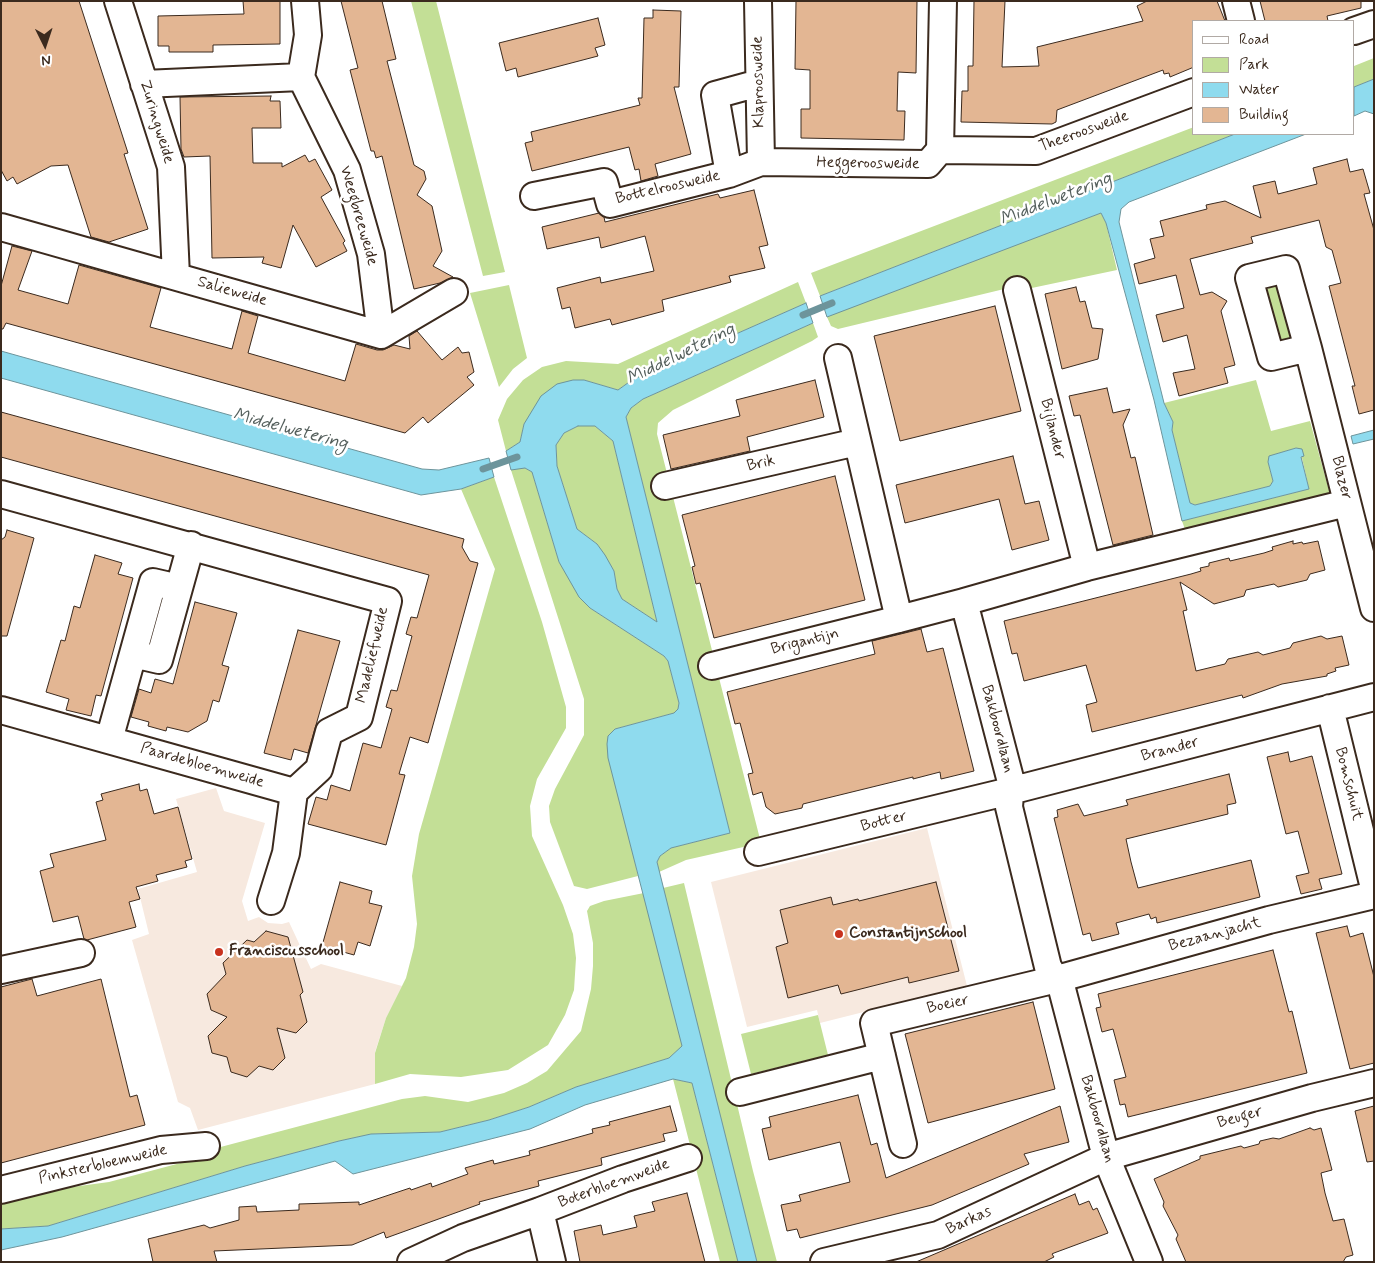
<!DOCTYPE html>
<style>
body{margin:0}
#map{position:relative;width:1375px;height:1263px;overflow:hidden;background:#fff;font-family:Mynerve,sans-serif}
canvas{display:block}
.frame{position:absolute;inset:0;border:2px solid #3b2a1e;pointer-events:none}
.legend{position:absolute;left:1192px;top:20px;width:162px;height:115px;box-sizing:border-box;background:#fff;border:1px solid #b1aaa5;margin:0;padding:6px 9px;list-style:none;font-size:15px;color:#3b2a1e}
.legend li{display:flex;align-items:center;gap:10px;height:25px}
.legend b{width:25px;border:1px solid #b1aaa5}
.north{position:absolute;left:20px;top:20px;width:50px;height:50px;-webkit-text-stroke:4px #fff;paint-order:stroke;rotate:176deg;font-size:14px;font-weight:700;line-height:20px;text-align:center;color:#3b2a1e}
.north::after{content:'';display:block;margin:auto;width:18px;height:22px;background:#3b2a1e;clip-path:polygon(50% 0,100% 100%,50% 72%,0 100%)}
</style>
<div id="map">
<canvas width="1375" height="1263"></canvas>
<div class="frame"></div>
<ul class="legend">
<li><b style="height:6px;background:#fff"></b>Road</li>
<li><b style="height:14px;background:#c3df96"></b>Park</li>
<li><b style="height:14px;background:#8fdbee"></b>Water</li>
<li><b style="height:14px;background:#e3b693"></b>Building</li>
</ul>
<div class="north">N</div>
</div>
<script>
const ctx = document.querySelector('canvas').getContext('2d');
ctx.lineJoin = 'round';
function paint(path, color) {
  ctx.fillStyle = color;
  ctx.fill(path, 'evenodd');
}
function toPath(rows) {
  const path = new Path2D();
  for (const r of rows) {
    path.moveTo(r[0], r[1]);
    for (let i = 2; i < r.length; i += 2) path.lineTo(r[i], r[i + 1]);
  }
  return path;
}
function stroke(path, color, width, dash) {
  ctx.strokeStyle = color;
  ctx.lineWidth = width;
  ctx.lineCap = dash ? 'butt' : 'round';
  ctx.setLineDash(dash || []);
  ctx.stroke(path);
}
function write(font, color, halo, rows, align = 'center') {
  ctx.font = font + ' Mynerve,sans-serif';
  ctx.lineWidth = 5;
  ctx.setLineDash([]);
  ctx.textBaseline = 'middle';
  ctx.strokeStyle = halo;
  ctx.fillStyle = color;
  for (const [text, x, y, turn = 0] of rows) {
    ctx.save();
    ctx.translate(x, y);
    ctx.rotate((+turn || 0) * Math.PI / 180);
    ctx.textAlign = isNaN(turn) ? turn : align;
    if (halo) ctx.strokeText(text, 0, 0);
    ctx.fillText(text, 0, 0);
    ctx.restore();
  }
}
const built = toPath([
 [216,788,224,811,265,823,242,901,248,921,259,917,268,923,282,924,289,922,311,969,321,964,402,986,386,1018,375,1052,375,1084,198,1130,190,1108,178,1102,132,940,149,934,138,889,197,872,176,799],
 [927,828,967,986,820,1023,817,1010,747,1027,711,882]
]);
const green = toPath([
 [411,1,436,1,505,272,483,276],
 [1374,58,1374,79,1354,87,1354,66],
 [1194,127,1194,134,1235,134,820,296,811,273],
 [1101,213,1106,223,1117,270,1027,289,1025,284,838,329,831,326,827,317,840,311],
 [798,282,806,303,632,380,618,390,584,380,573,380,524,424,520,442,506,451,498,420,507,399,523,380,542,367,566,361,618,364],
 [509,285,527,358,513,369,499,387,470,293],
 [1274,285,1278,286,1296,342,1282,348,1265,295,1266,290],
 [813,323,818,337,812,341,673,410,658,423,657,434,761,843,686,860,659,872,657,862,660,856,671,848,730,833,626,417,631,408,643,399],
 [1256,380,1271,431,1310,421,1331,498,1187,535,1182,521,1309,489,1302,458,1300,450,1296,448,1270,456,1268,462,1273,481,1270,486,1195,505,1190,503,1172,430,1173,422,1164,403],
 [578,426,595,426,613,441,657,622,622,599,617,589,614,571,597,544,577,529,557,466,556,445,564,433],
 [518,468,525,468,532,472,559,562,590,608,664,656,668,661,679,703,678,709,674,713,615,729,629,836,638,876,587,889,574,886,550,822,549,806,555,789,584,735,584,699,511,470],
 [494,477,542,622,566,707,566,728,537,779,530,806,532,836,563,905,573,934,576,958,574,990,565,1015,548,1045,508,1070,461,1077,410,1074,375,1084,375,1053,386,1018,406,978,414,947,417,924,412,876,419,834,495,569,461,489],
 [684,883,753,1171,777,1262,757,1262,663,888],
 [644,893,683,1046,669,1058,576,1087,529,1107,489,1120,440,1132,372,1134,339,1141,245,1166,48,1226,1,1229,1,1202,50,1190,109,1182,188,1161,190,1149,213,1149,402,1099,425,1096,468,1102,504,1093,527,1083,547,1071,581,1031,591,989,593,966,593,943,587,911,590,906,604,901],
 [818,1015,828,1055,751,1074,741,1034],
 [673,1079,692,1083,738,1262,720,1262]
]);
const water = toPath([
 [1374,79,1374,114,1365,111,1354,116,1354,87,1374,79],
 [1235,134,1306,134,1129,202,1121,209,1119,222,1164,403,1173,422,1172,430,1190,503,1195,505,1270,486,1273,481,1268,462,1269,456,1296,448,1302,449,1304,456,1301,457,1309,489,1182,521,1154,400,1106,223,1101,213,827,317,820,296,1235,134],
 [806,303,813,323,643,399,631,408,626,417,730,833,671,848,660,856,657,862,757,1262,738,1262,692,1083,673,1079,585,1105,530,1129,467,1145,353,1174,335,1161,62,1237,1,1250,1,1229,48,1226,245,1166,339,1141,371,1134,440,1132,489,1120,529,1107,576,1087,669,1058,682,1046,608,758,607,744,608,736,615,729,674,713,678,709,679,703,668,661,664,656,590,608,579,597,559,562,532,472,525,468,511,470,506,451,520,442,524,424,541,396,557,384,573,380,584,380,618,390,632,380,806,303],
 [578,426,595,426,613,441,657,622,622,599,617,589,614,571,605,555,597,544,577,529,557,466,556,445,564,433,578,426],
 [1,351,422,469,439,470,489,458,494,477,461,489,421,495,1,378,1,351],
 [1374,430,1374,439,1353,444,1351,436,1374,430]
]);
const stream = toPath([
 [803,315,832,303],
 [483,469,517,457]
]);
const building = toPath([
 [1,1,79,1,128,153,124,154,148,229,109,242,91,237,68,165,51,166,17,184,13,177,7,181,1,170,1,1],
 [243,1,280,1,280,44,213,45,213,52,169,52,169,46,158,46,158,16,244,14,243,1],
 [341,1,382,1,396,59,387,61,414,165,424,171,426,179,417,195,432,206,442,251,433,266,453,277,440,283,414,289,382,156,376,158,374,151,371,151,350,70,358,68,341,1],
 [796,1,917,1,916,73,898,72,897,111,905,111,904,140,801,138,801,109,810,109,810,70,795,69,796,1],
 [974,1,1005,1,1002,67,1039,66,1037,47,1143,21,1137,6,1147,1,1217,1,1225,21,1194,21,1194,67,1170,77,1169,73,1164,74,1163,70,1057,110,1056,122,1052,124,961,122,962,91,968,91,968,66,973,66,974,1],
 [1260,1,1361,1,1361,8,1327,16,1328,21,1265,21,1260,1],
 [653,10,681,11,679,87,674,87,691,154,655,164,658,176,641,181,639,169,635,170,629,147,532,171,525,143,533,141,531,132,640,105,638,98,642,98,644,18,653,18,653,10],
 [598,18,605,45,595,48,598,56,518,77,516,68,506,71,499,43,598,18],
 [271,96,270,101,280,101,281,128,252,128,253,163,282,163,282,167,305,155,309,162,315,159,332,190,321,197,345,241,343,243,347,251,316,267,293,225,281,268,262,263,264,257,212,258,210,156,184,157,181,149,180,97,271,96],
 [1347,159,1350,172,1363,169,1370,193,1364,194,1374,230,1374,410,1359,414,1352,386,1355,386,1329,286,1341,283,1332,250,1326,247,1319,220,1251,237,1253,243,1190,259,1200,295,1212,292,1227,301,1221,311,1235,365,1224,368,1228,383,1179,396,1173,373,1195,369,1187,335,1163,342,1156,315,1184,308,1176,275,1139,284,1134,264,1155,258,1150,239,1164,236,1160,221,1207,209,1206,205,1225,201,1261,218,1253,186,1275,181,1278,194,1317,184,1313,168,1347,159],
 [754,190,768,245,759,247,765,268,729,276,731,282,662,300,664,311,612,325,610,319,575,328,570,307,562,309,557,288,600,277,601,283,654,271,645,236,601,248,599,237,547,249,542,227,599,213,604,217,605,222,718,194,720,198,754,190],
 [12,246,32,251,18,290,68,304,79,265,161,288,150,327,232,349,242,311,258,316,248,353,345,381,356,344,377,350,383,350,394,345,410,349,409,336,417,331,442,360,458,347,462,353,469,352,474,372,467,377,474,385,428,423,423,417,405,433,6,323,3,329,1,329,1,286,12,246],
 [1076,287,1080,302,1085,301,1092,328,1103,329,1098,359,1062,369,1045,294,1076,287],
 [995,306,1021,411,900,441,874,336,995,306],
 [815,380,824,417,747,437,750,451,671,469,663,435,740,416,736,400,815,380],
 [1107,388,1113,413,1130,409,1123,425,1131,458,1135,457,1153,535,1113,545,1080,415,1074,416,1069,396,1107,388],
 [1,412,464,539,462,547,470,561,478,563,428,743,410,737,399,774,405,775,386,845,308,824,316,797,327,800,331,785,350,791,363,743,381,748,392,709,386,707,391,690,397,691,412,636,406,634,411,617,417,618,429,575,1,457,1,412],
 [1013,456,1025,504,1039,501,1049,540,1012,550,999,499,905,523,896,485,1013,456],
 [835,476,865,600,714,638,700,583,696,584,692,567,695,566,682,515,835,476],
 [7,530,34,538,7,636,1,636,1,540,5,537,7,530],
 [1293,541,1293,544,1302,542,1303,544,1318,541,1325,570,1310,574,1307,580,1278,587,1274,584,1246,590,1244,596,1214,604,1180,582,1187,610,1183,611,1196,671,1225,664,1228,659,1258,652,1263,655,1290,648,1293,643,1321,636,1327,639,1342,636,1349,665,1335,668,1336,671,1327,674,1327,676,1282,684,1243,698,1242,695,1092,732,1086,705,1097,702,1086,665,1024,681,1017,653,1012,654,1004,621,1191,574,1201,571,1200,568,1209,566,1209,563,1229,558,1230,561,1264,553,1273,550,1272,547,1293,541],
 [95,555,122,563,118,574,133,578,101,696,96,695,91,716,66,710,69,699,46,692,61,640,65,641,74,606,80,608,95,555],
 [195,602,237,613,222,665,229,667,219,702,213,700,207,721,188,732,167,727,166,731,148,726,149,722,131,717,139,689,151,693,155,679,173,684,195,602],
 [921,629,927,652,943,648,974,771,941,779,940,772,913,779,913,777,803,804,802,808,775,814,766,807,762,792,753,795,748,774,753,773,740,723,735,724,727,692,875,654,872,641,921,629],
 [298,630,340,641,308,753,294,749,291,760,264,753,298,630],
 [1288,752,1290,762,1312,756,1342,874,1319,879,1322,889,1301,894,1296,876,1309,873,1298,831,1286,834,1267,757,1288,752],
 [1229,774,1236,803,1227,805,1228,814,1126,839,1131,862,1138,888,1251,860,1260,897,1157,923,1156,917,1151,919,1149,914,1116,923,1119,934,1092,941,1090,933,1083,935,1054,818,1058,817,1057,810,1078,804,1084,816,1128,805,1126,800,1229,774],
 [139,784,140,791,147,789,154,814,178,807,192,859,185,861,187,867,156,875,158,881,136,887,140,899,129,902,136,927,87,940,84,939,78,916,53,922,40,871,54,867,50,854,106,840,96,802,103,800,101,794,139,784],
 [340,882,372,891,369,903,382,906,370,946,358,942,354,955,322,946,340,882],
 [936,882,959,971,909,983,908,977,841,994,838,985,788,998,776,947,788,943,780,910,831,897,833,905,858,899,859,901,936,882],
 [1347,926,1350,937,1363,933,1374,977,1374,1063,1350,1069,1316,933,1347,926],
 [266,931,288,937,303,992,300,995,307,1022,296,1033,277,1028,285,1058,273,1070,259,1066,247,1077,231,1072,227,1057,212,1053,208,1036,227,1017,211,1010,207,994,226,974,223,963,247,940,254,942,266,931],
 [1273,950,1289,1012,1292,1011,1307,1073,1128,1117,1125,1104,1120,1105,1114,1080,1126,1077,1113,1029,1102,1032,1096,1008,1101,1007,1098,994,1273,950],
 [32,979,37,996,101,979,130,1097,137,1095,145,1125,1,1163,1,987,32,979],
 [1033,1002,1055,1089,928,1123,905,1034,1033,1002],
 [858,1095,871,1145,877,1143,886,1178,1060,1106,1069,1142,1024,1154,1029,1164,932,1205,800,1238,797,1229,787,1231,781,1205,801,1201,799,1195,850,1182,840,1142,769,1160,762,1129,771,1127,769,1117,858,1095],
 [670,1106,677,1131,663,1134,665,1141,601,1158,602,1165,538,1181,539,1186,479,1202,480,1204,386,1238,384,1232,352,1245,214,1251,217,1262,153,1262,148,1239,204,1225,210,1228,239,1220,239,1207,256,1206,257,1212,299,1210,299,1204,359,1202,359,1205,410,1188,411,1190,431,1183,432,1187,468,1174,465,1168,493,1160,494,1164,530,1155,529,1151,593,1133,592,1129,610,1125,609,1122,670,1106],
 [1374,1106,1374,1161,1367,1162,1355,1111,1374,1106],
 [1310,1128,1314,1130,1321,1128,1332,1170,1321,1173,1325,1193,1333,1221,1344,1219,1353,1255,1346,1257,1343,1262,1186,1262,1176,1239,1178,1235,1163,1206,1164,1202,1154,1179,1200,1159,1200,1156,1241,1146,1244,1148,1259,1144,1260,1141,1273,1138,1279,1139,1310,1128],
 [687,1193,705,1262,580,1262,574,1231,601,1225,603,1235,637,1227,634,1216,655,1211,652,1202,687,1193],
 [1075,1194,1079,1205,1089,1201,1093,1210,1097,1208,1108,1233,1054,1253,1052,1254,1054,1257,1044,1262,916,1262,1075,1194]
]);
const minor = toPath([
 [118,1,171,167,176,276],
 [305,1,308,35,301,77,347,170,371,254,381,335],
 [758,1,761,162],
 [1236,1,1241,21],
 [1354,31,1374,24],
 [144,84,301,77],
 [940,150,1036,151,1194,92],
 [729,174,715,95,759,83],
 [534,196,604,182,610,204,729,174,761,162,928,164,940,150,943,1],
 [1,227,381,335,454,292],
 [1017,290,1087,567],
 [1308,348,1271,357,1249,278,1286,269,1308,348,1374,608],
 [838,358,899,619,964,602,1011,782,1009,807,1048,967,1062,989,1106,1157,1149,1262],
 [665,486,857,442],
 [1,494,388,601,359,717,329,732,319,769,294,792],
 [964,602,1087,567,1347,503],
 [133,654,153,582,179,588],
 [712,666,899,619],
 [1330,708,1374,888],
 [1,710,294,792,286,853,271,901],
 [109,740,133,654,159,660,191,545],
 [758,852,1010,791,1374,697],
 [1,970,81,953],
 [740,1092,882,1056],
 [903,1144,874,1023,1057,979,1269,920,1374,895],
 [1,1190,161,1150,206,1146],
 [540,1211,552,1262],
 [411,1262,463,1238,540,1211,623,1179,688,1158],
 [824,1262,938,1235,1106,1157,1312,1098,1374,1083]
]);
const markers = [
 [839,934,5,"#c8321e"],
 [219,952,5,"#c8321e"]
];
const streetNames = [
 ["Klaproosweide",759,82,-91],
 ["Zuringweide",156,122,73],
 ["Theeroosweide",1084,132,-20],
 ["Heggeroosweide",868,164,1],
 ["Bottelroosweide",668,188,-13],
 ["Weegbreeweide",358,216,74],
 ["Salieweide",232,292,16],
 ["Bijlander",1052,429,76],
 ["Brik",761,464,-13],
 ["Blazer",1341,478,76],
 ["Brigantijn",805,642,-14],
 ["Madeliefweide",373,655,-77],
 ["Bakboordlaan",997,729,75],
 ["Brander",1170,750,-15],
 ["Paardebloemweide",202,766,16],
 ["Bomschuit",1348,784,76],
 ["Botter",884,822,-14],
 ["Bezaanjacht",1215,935,-15],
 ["Boeier",948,1005,-13],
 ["Beuger",1240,1118,-16],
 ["Bakboordlaan",1097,1119,74],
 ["Pinksterbloemweide",103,1165,-13],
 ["Boterbloemweide",614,1184,-20],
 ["Barkas",969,1221,-25]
];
const poiNames = [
 ["Constantijnschool",849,934],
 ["Franciscusschool",229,952]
];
const waterNames = [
 ["Middelwetering",1056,200,-21],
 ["Middelwetering",681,355,-26],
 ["Middelwetering",290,430,15]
];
paint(built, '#f7e9df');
paint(green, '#c3df96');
paint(water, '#8fdbee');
stroke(water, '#6d949b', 1);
stroke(stream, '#6d949b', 7);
paint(building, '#e3b693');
stroke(building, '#3b2a1e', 1);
stroke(minor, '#3b2a1e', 30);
stroke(minor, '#fff', 26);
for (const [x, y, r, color] of markers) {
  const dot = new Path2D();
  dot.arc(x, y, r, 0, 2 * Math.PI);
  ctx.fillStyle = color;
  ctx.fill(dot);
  stroke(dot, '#fff', 2);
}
write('16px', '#3b2a1e', '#fff', streetNames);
write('bold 16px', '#3b2a1e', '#fff', poiNames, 'left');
write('italic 18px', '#545f5c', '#fff', waterNames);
</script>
